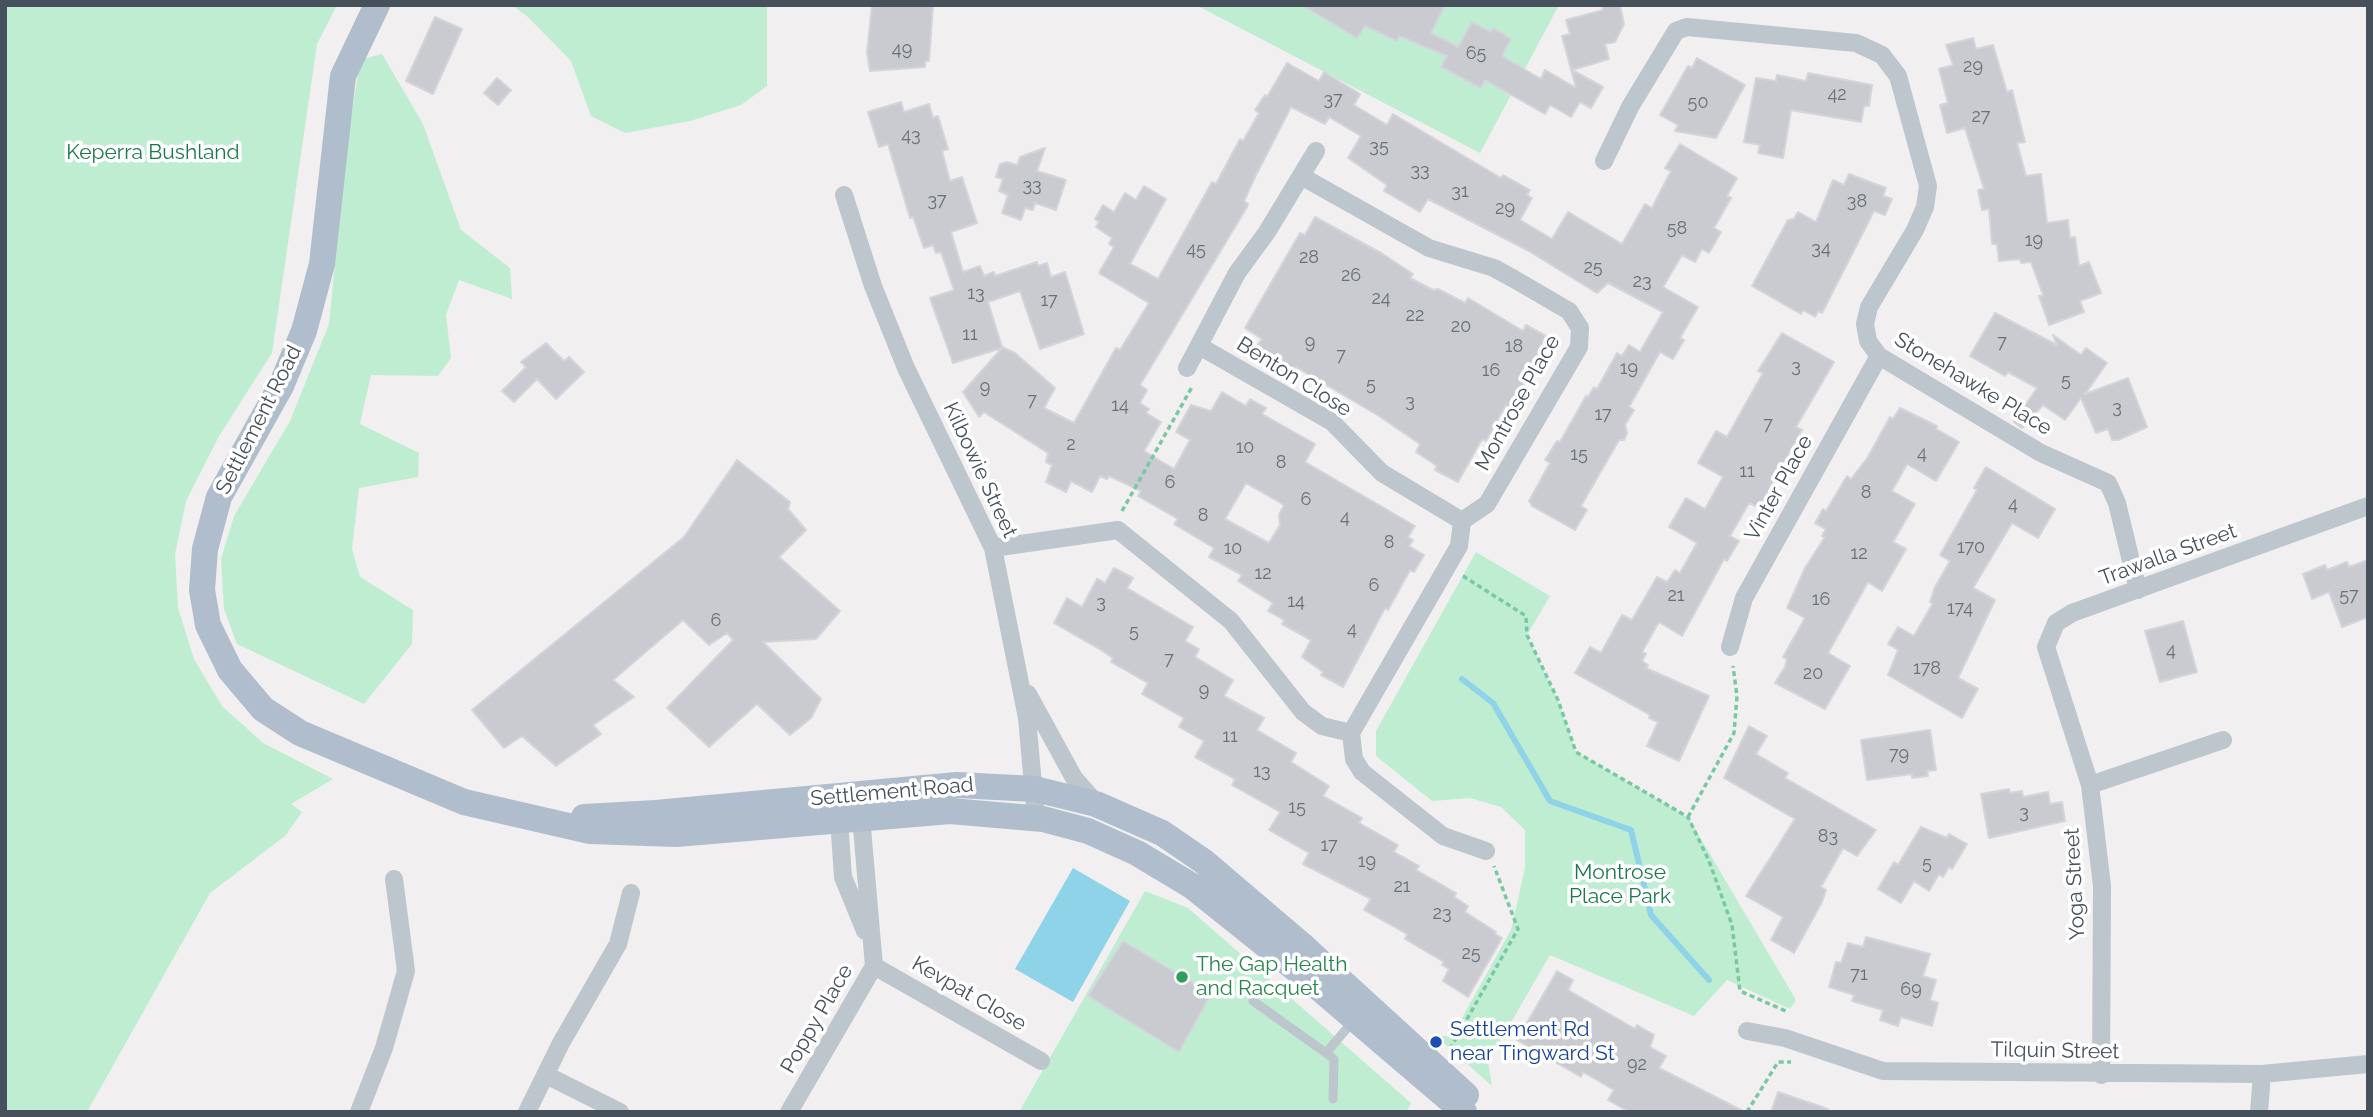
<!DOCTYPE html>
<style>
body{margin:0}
#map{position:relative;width:2373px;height:1117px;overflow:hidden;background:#f1efef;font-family:Raleway,sans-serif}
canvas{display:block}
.frame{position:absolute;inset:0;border:7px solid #47515b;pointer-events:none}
</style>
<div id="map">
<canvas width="2373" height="1117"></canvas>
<div class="frame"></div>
</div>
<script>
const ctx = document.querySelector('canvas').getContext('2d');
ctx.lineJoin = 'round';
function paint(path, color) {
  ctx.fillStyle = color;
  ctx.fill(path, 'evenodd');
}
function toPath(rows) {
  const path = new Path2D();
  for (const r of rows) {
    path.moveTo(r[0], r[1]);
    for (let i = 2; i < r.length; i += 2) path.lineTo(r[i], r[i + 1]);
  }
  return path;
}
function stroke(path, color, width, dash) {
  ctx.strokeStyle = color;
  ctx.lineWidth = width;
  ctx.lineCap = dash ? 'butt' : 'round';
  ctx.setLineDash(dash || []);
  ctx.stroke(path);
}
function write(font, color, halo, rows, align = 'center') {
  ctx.font = font + ' Raleway,sans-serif';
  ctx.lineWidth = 7;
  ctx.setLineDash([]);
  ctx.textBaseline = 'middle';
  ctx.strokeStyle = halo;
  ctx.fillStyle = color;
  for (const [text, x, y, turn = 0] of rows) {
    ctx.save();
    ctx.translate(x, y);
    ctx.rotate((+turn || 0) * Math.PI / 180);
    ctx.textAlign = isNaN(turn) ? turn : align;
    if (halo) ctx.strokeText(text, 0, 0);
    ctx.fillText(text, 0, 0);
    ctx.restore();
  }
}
const green = toPath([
 [5,5,337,5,317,44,272,353,219,436,186,501,175,554,178,608,194,659,222,706,263,743,333,779,291,804,302,812,285,836,210,893,87,1112,5,1112],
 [512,5,767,5,767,86,741,105,690,121,625,133,591,116,571,61,528,17],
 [1196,5,1559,5,1480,153],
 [382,54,423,124,461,230,510,268,512,299,459,280,446,315,451,358,438,376,371,375,360,424,419,453,418,477,359,488,352,549,360,577,413,610,412,644,364,704,237,644,224,609,221,559,234,516,290,421,329,324,346,152,360,60],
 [1476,552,1550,596,1527,635,1558,700,1576,752,1688,817,1796,1000,1790,1009,1727,980,1694,1016,1550,955,1488,1062,1492,1086,1436,1036,1452,1036,1511,930,1525,868,1525,830,1501,807,1470,798,1432,801,1376,756,1376,731],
 [1145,891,1188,908,1411,1103,1406,1112,1019,1112]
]);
const water = toPath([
 [1073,868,1130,901,1073,1002,1015,969]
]);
const stream = toPath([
 [1462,679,1493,703,1550,801,1631,830,1651,915,1709,980]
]);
const building = toPath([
 [872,5,933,5,929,61,925,61,925,67,870,71,867,52,872,5],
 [1302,5,1445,5,1431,33,1458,47,1472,22,1491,32,1493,28,1511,39,1502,56,1541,79,1545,70,1576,88,1562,36,1570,34,1566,20,1603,10,1602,5,1620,5,1624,24,1615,42,1605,44,1609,59,1572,70,1603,87,1591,108,1580,102,1571,117,1550,105,1545,114,1485,80,1481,88,1441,67,1447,56,1399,36,1397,41,1365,26,1357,38,1302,5],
 [435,17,462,29,433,94,406,81,435,17],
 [1973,38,1976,49,1993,45,2007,92,2012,90,2025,142,2017,143,2026,176,2041,174,2047,223,2068,220,2070,238,2075,237,2079,266,2089,262,2101,293,2080,301,2084,312,2049,325,2039,296,2043,295,2031,262,2021,263,2020,259,1999,261,1997,244,1992,244,1989,209,1982,210,1978,190,1984,189,1965,128,1947,133,1940,105,1948,103,1939,69,1953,65,1946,45,1973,38],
 [1697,58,1745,85,1716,138,1675,131,1678,125,1660,115,1688,66,1692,68,1697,58],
 [1287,63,1319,81,1324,72,1360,94,1354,105,1387,125,1393,114,1501,178,1503,175,1530,190,1527,195,1532,198,1520,220,1552,239,1568,212,1622,244,1645,204,1652,208,1671,171,1665,168,1680,144,1737,178,1727,196,1731,198,1714,228,1721,232,1709,253,1702,249,1695,262,1682,255,1663,287,1698,307,1680,338,1684,340,1673,359,1660,352,1629,407,1634,410,1625,425,1627,433,1624,440,1619,440,1581,506,1587,510,1575,530,1532,506,1529,501,1550,463,1545,460,1557,441,1560,442,1586,396,1588,397,1594,387,1597,389,1617,353,1622,356,1629,345,1640,352,1663,312,1608,283,1597,293,1527,250,1428,199,1420,212,1384,191,1387,185,1348,158,1361,136,1329,117,1325,124,1291,107,1255,177,1244,201,1248,204,1247,207,1140,385,1147,390,1140,403,1149,409,1146,413,1161,422,1144,451,1174,469,1190,440,1176,432,1191,405,1211,411,1222,392,1246,406,1250,399,1266,408,1262,414,1315,444,1305,462,1415,526,1408,537,1413,540,1409,546,1424,555,1414,572,1410,570,1388,610,1385,608,1343,687,1321,675,1323,672,1302,657,1311,640,1282,624,1284,620,1268,611,1273,603,1238,581,1242,575,1209,557,1214,548,1174,524,1178,519,1138,496,1141,491,1109,476,1107,479,1100,476,1092,492,1071,481,1066,492,1046,482,1052,465,1046,462,1048,453,984,412,979,417,963,392,1002,348,953,363,930,298,954,290,941,252,936,253,933,245,924,248,913,217,910,218,888,144,879,147,868,112,901,102,904,112,929,104,933,118,938,116,948,149,942,151,950,181,962,177,977,223,951,232,963,272,980,266,984,276,994,272,995,276,1037,262,1038,266,1047,263,1051,277,1065,272,1084,334,1040,349,1020,291,988,302,1002,347,1015,353,1055,388,1044,408,1074,423,1116,348,1120,350,1149,303,1099,273,1114,247,1109,244,1112,238,1096,227,1099,222,1095,219,1103,205,1114,212,1125,193,1136,200,1144,186,1166,199,1130,264,1158,279,1212,182,1216,184,1240,139,1243,141,1259,113,1255,110,1265,95,1267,97,1287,63],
 [1246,483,1284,505,1279,515,1280,525,1269,543,1225,519,1246,483],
 [1808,73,1872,85,1869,106,1864,106,1861,122,1791,110,1783,158,1758,153,1760,145,1744,142,1756,78,1776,81,1777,75,1806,81,1808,73],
 [497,78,511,90,498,105,484,93,497,78],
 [1045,148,1037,171,1066,180,1056,210,1035,203,1033,210,1025,208,1021,220,1002,213,1008,195,999,191,1003,179,996,177,1000,164,1007,162,1017,165,1020,157,1045,148],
 [1849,174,1886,188,1883,196,1892,199,1885,215,1874,211,1822,313,1818,311,1815,317,1803,310,1801,314,1752,286,1788,220,1794,219,1798,212,1816,222,1833,180,1844,185,1849,174],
 [1315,217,1381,253,1413,274,1410,278,1433,290,1438,289,1465,303,1468,298,1523,331,1526,325,1546,336,1537,353,1541,355,1510,408,1506,405,1486,441,1482,439,1458,482,1435,470,1437,466,1416,452,1420,444,1379,416,1296,367,1291,375,1278,368,1282,361,1257,346,1262,339,1245,328,1300,233,1305,235,1315,217],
 [1995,313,2057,345,2053,335,2081,355,2086,348,2107,363,2085,394,2128,378,2147,427,2118,440,2112,440,2108,429,2096,433,2081,398,2065,420,2043,405,2022,428,2014,422,2037,388,2008,372,2005,376,1970,356,1995,313],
 [1782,333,1834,362,1796,427,1802,430,1759,508,1749,503,1730,536,1739,541,1727,561,1724,559,1682,636,1659,622,1642,652,1646,654,1642,661,1648,665,1646,668,1709,696,1679,761,1647,746,1658,722,1649,718,1650,715,1575,673,1590,647,1601,653,1622,615,1632,620,1657,577,1667,582,1675,570,1680,573,1697,543,1669,527,1686,498,1705,509,1723,477,1698,463,1716,431,1727,437,1763,373,1758,371,1782,333],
 [546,343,564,361,569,357,584,372,556,399,537,379,514,402,502,391,526,367,521,362,546,343],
 [1900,408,1937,426,1936,429,1959,442,1936,481,1907,464,1892,491,1915,504,1893,542,1906,549,1882,591,1868,582,1828,653,1850,666,1825,709,1775,683,1785,667,1787,659,1783,657,1805,618,1787,608,1805,568,1825,537,1822,536,1826,529,1815,523,1823,509,1826,511,1847,476,1851,479,1868,457,1890,417,1893,419,1900,408],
 [737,460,790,502,788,509,806,530,779,557,840,611,816,639,763,642,821,699,811,718,790,735,757,704,709,747,667,708,733,640,727,633,709,645,683,620,613,680,634,697,593,725,601,734,556,766,522,736,504,748,472,710,684,537,737,460],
 [1986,467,2055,509,2038,538,2012,523,1973,588,1995,600,1958,678,1978,689,1962,718,1888,675,1898,650,1888,644,1898,627,1914,636,1933,603,1930,602,1935,587,1950,561,1940,555,1977,490,1974,488,1986,467],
 [2368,560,2368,617,2342,627,2329,592,2312,599,2303,574,2325,565,2327,570,2347,562,2349,567,2368,560],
 [1114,568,1133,578,1127,588,1193,627,1185,641,1199,649,1195,657,1233,680,1224,696,1264,718,1257,730,1296,753,1291,762,1329,786,1323,796,1362,818,1359,823,1398,845,1394,852,1419,866,1416,870,1456,893,1454,897,1468,906,1465,912,1496,932,1495,934,1502,938,1468,997,1443,981,1449,969,1442,965,1444,962,1405,939,1407,934,1364,910,1371,899,1303,864,1309,853,1269,830,1280,812,1232,785,1235,779,1195,757,1204,741,1179,727,1184,718,1142,694,1148,683,1111,662,1113,658,1101,650,1054,623,1067,598,1082,607,1097,579,1105,583,1114,568],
 [2183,621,2197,672,2160,682,2145,631,2183,621],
 [1749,726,1767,736,1756,754,1788,773,1785,778,1876,830,1857,856,1843,848,1821,887,1826,890,1822,902,1794,953,1771,940,1783,917,1746,896,1795,819,1724,778,1749,726],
 [1930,730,1936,770,1927,771,1928,776,1912,778,1912,774,1867,780,1861,740,1930,730],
 [2009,789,2010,793,2022,791,2023,797,2048,792,2050,804,2062,802,2065,821,1989,838,1981,794,2009,789],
 [1921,827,1947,838,1949,834,1967,844,1952,869,1949,867,1943,877,1939,874,1929,891,1914,881,1901,903,1878,889,1894,862,1898,865,1921,827],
 [1866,937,1930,954,1923,976,1936,980,1930,1000,1938,1003,1932,1026,1901,1017,1898,1026,1880,1020,1883,1010,1852,1001,1854,995,1829,987,1836,962,1841,963,1848,943,1863,947,1866,937],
 [1123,941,1211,994,1179,1052,1088,996,1123,941],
 [1557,971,1573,980,1568,990,1635,1029,1637,1025,1654,1035,1650,1047,1666,1056,1659,1068,1745,1112,1629,1112,1608,1100,1614,1090,1583,1072,1581,1077,1517,1040,1557,971],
 [1778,1092,1828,1109,1827,1112,1771,1112,1778,1092]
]);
const path = toPath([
 [1122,511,1192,387],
 [1463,576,1526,616,1527,635,1558,700,1576,752,1688,817,1709,861,1732,925,1740,991,1788,1012],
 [1688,817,1734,733,1737,696,1733,666],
 [1450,1049,1518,929,1494,866],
 [1747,1112,1778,1062,1791,1062]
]);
const service = toPath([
 [1253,1001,1326,1053],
 [1333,1099,1334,1059,1326,1053,1354,1020]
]);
const minor = toPath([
 [1604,161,1630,107,1676,31,1687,27,1856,43,1882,55,1898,76,1928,186,1925,207,1915,230,1869,307,1865,324,1868,341,1879,356,2041,453,2108,483,2117,503,2138,590],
 [1301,176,1429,248,1494,268,1514,279,1569,311,1580,328,1579,347,1487,504,1462,521,1459,546,1351,733],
 [844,195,873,286,906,368,993,548,1027,718,1036,818],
 [1201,347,1332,422,1382,473,1462,521],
 [1187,368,1237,273,1267,232,1316,151],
 [993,548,1118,530,1231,621,1303,712,1322,726,1351,733,1354,759,1362,772,1443,836,1486,851],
 [1730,647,1744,598,1879,356],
 [1028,694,1074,778,1096,803],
 [2090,785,2223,740],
 [839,819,843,877,865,931],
 [874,966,1041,1061],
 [1747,1031,1785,1038,1883,1071,2262,1074,2368,1064],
 [546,1075,620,1112],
 [2101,1075,2102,886,2090,785,2046,647,2056,623,2072,613,2368,506],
 [359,1112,384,1048,406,971,394,879],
 [527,1112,561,1043,618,944,631,893],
 [789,1112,874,966,861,817],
 [2259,1112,2262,1074]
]);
const primary = toPath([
 [377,5,343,76,322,264,304,331,281,386,219,497,205,549,202,590,208,625,230,670,263,709,300,733,464,802,590,831,676,834,950,811,1043,819,1088,831,1137,853,1192,886,1312,982,1464,1112],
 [584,817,656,813,957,785,1035,789,1096,804,1162,833,1203,861,1304,947,1466,1095]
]);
const markers = [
 [1182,977,7,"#2e9e5b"],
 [1436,1042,7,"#1a4fb4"]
];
const numberNames = [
 ["49",902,50],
 ["65",1476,54],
 ["29",1973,67],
 ["42",1837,95],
 ["37",1333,100],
 ["50",1698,103],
 ["27",1981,117],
 ["43",911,136],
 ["35",1379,147],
 ["33",1420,171],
 ["33",1032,186],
 ["31",1460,192],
 ["37",937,201],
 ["38",1857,202],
 ["29",1505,209],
 ["58",1677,229],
 ["19",2034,241],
 ["34",1821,249],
 ["45",1196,250],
 ["28",1309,258],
 ["25",1593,268],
 ["26",1351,276],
 ["23",1642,282],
 ["13",976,294],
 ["24",1381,299],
 ["17",1049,301],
 ["22",1415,316],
 ["20",1461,327],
 ["11",970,335],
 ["9",1310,343],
 ["7",2002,343],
 ["18",1514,347],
 ["7",1341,356],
 ["3",1796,367],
 ["19",1629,369],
 ["16",1491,371],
 ["5",2066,381],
 ["5",1371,385],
 ["9",985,388],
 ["7",1032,401],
 ["3",1410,402],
 ["14",1120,406],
 ["3",2117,408],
 ["17",1603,415],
 ["7",1768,425],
 ["2",1071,445],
 ["10",1245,448],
 ["4",1922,454],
 ["15",1579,455],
 ["8",1281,463],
 ["11",1747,472],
 ["6",1170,483],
 ["8",1866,493],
 ["6",1306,500],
 ["4",2013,505],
 ["8",1203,516],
 ["4",1345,518],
 ["8",1389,543],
 ["170",1971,548],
 ["10",1233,549],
 ["12",1859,554],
 ["12",1263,574],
 ["6",1374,586],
 ["21",1676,596],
 ["57",2349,596],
 ["16",1821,600],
 ["14",1296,602],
 ["3",1101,603],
 ["174",1960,609],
 ["6",716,621],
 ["4",1352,630],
 ["5",1134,632],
 ["4",2171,651],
 ["7",1169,660],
 ["178",1927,669],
 ["20",1813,674],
 ["9",1204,691],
 ["11",1230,737],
 ["79",1899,755],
 ["13",1262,772],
 ["15",1297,808],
 ["3",2024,813],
 ["83",1828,837],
 ["17",1329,846],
 ["19",1367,862],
 ["5",1927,864],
 ["21",1402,887],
 ["23",1442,914],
 ["25",1471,954],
 ["71",1859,975],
 ["69",1911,990],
 ["92",1637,1065]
];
const parkNames = [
 ["Keperra Bushland",153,153],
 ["Montrose",1620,873],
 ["Place Park",1620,897]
];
const streetNames = [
 ["Benton Close",1294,377,32],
 ["Stonehawke Place",1973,384,31],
 ["Montrose Place",1518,403,-61],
 ["Settlement Road",259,420,-63],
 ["Kilbowie Street",980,470,65],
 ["Vinter Place",1779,488,-61],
 ["Trawalla Street",2168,555,-20],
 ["Settlement Road",892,792,-5],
 ["Yoga Street",2075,884,-93],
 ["Kevpat Close",969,994,30],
 ["Poppy Place",817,1019,-60],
 ["Tilquin Street",2055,1051,1]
];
const leisureNames = [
 ["The Gap Health",1196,965],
 ["and Racquet",1196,989]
];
const transitNames = [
 ["Settlement Rd",1450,1030],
 ["near Tingward St",1450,1054]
];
paint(green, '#bfedd2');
paint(water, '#8ed3e8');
stroke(stream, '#8ed3e8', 6);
paint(building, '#c9cbd1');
stroke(building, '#d3d5da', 2);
stroke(path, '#78c9a3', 3.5, [5, 3.5]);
stroke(service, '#bdc5cd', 9);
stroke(minor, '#bdc5cd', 18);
stroke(primary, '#afbdcc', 26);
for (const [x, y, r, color] of markers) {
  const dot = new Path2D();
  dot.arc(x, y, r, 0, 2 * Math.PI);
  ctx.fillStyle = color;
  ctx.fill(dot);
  stroke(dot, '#fff', 2.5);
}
write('18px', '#687078', null, numberNames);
write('21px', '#1b7a4d', '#fff', parkNames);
write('21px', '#47515b', '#fff', streetNames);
write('21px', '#27864d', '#fff', leisureNames, 'left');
write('21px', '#164399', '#fff', transitNames, 'left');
</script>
